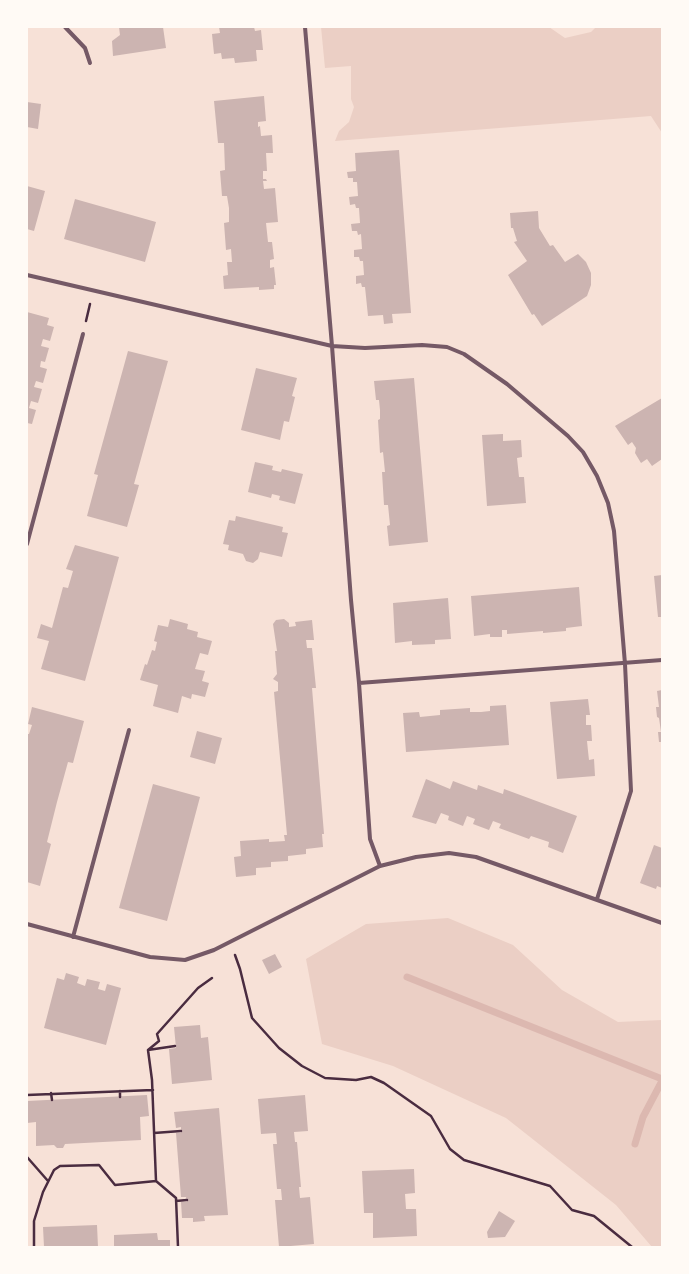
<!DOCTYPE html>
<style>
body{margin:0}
#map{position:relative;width:689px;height:1274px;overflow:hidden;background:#f7e1d7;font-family:"DM Sans",sans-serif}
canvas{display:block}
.frame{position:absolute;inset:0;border:28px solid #fffaf5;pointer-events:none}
</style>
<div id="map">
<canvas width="689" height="1274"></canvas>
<div class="frame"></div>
</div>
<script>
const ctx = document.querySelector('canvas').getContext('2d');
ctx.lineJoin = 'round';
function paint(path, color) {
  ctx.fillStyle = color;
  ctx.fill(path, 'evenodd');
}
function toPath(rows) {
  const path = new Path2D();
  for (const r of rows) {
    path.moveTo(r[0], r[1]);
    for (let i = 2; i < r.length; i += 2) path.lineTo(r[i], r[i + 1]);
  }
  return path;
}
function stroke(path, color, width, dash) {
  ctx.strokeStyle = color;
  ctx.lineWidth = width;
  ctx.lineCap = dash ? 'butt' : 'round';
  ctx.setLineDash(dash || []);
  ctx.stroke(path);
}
const green = toPath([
 [321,27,549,27,565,38,591,32,596,27,662,27,662,133,651,116,335,141,339,131,349,122,354,107,351,99,351,66,325,68],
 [448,918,513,945,562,990,618,1022,662,1020,662,1247,652,1247,616,1205,506,1118,393,1066,322,1044,306,959,366,924]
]);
const stream = toPath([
 [407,977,662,1079],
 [635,1144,643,1117,662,1081]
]);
const building = toPath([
 [119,27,163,27,166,48,113,56,112,41,120,35],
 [219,27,254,27,255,31,261,30,263,50,256,50,257,61,235,63,234,58,222,59,221,53,214,54,212,34,220,33],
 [264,96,266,121,258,122,258,127,260,126,261,136,272,135,273,153,266,153,267,171,263,171,263,179,266,179,267,181,263,181,264,189,275,188,278,222,266,223,268,242,272,242,274,259,270,260,270,268,274,267,276,285,274,285,274,289,259,290,259,287,224,289,223,276,228,275,227,262,232,262,231,249,226,250,224,223,229,222,229,208,227,196,222,196,220,171,225,170,224,143,218,143,214,101],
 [27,102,41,104,38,129,27,127],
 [399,150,411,313,392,314,393,323,384,324,383,315,368,316,365,287,362,287,361,283,356,284,356,276,364,275,363,261,360,261,359,257,354,257,354,250,362,249,361,234,358,235,357,231,352,231,351,224,360,223,359,208,356,208,355,204,350,205,349,197,358,196,357,182,353,182,353,178,348,178,347,172,356,171,355,153],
 [27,186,45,191,34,231,27,229],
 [75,199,156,222,145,262,64,239],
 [538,211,539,228,550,246,553,245,565,262,578,254,586,262,591,273,591,285,587,296,542,326,534,314,532,315,508,275,527,261,514,242,517,241,513,228,511,228,510,213],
 [27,312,49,318,47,325,54,327,50,341,43,339,41,346,49,348,45,362,41,361,40,367,47,369,43,383,36,381,34,387,42,389,38,403,31,401,29,408,36,410,32,424,27,423],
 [128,351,168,361,134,484,139,485,127,527,87,516,98,475,94,474],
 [256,368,297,378,292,396,295,397,289,422,284,421,280,440,241,430],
 [414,378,428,542,389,546,387,526,390,525,388,505,384,505,382,472,385,472,383,452,380,453,378,420,380,419,380,410,379,400,376,400,374,381],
 [662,398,662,459,652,466,647,459,641,463,635,453,636,448,632,442,628,445,615,426],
 [503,434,503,441,521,440,522,457,517,458,519,477,524,477,526,503,487,506,482,435],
 [255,462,273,466,272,470,281,472,282,469,303,474,295,504,279,500,280,496,272,494,271,498,248,492],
 [236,516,283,527,282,532,288,533,282,557,260,552,258,559,253,563,246,561,243,554,228,550,229,545,223,544,229,520,235,521],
 [75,545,119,557,85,681,41,669,49,641,37,638,41,624,52,628,63,587,68,588,73,571,66,569],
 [662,575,662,617,658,617,654,576],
 [579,587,582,626,566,628,566,631,543,633,543,631,507,634,507,630,502,630,502,637,490,637,490,634,474,636,471,596],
 [448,598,451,639,435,640,435,644,412,645,412,641,395,643,393,603],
 [170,619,188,624,187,629,198,632,197,637,212,641,208,655,200,653,195,669,205,671,202,681,209,683,205,697,192,694,191,699,182,696,178,713,153,706,158,685,140,680,145,664,147,665,152,650,155,651,157,642,154,641,158,625,168,627],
 [284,619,289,623,289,627,296,626,295,622,312,620,314,640,306,640,307,648,312,648,316,688,312,688,324,834,322,834,323,847,306,849,306,854,288,856,288,861,271,862,271,867,256,868,256,875,236,877,234,857,241,856,240,841,269,839,269,842,285,841,284,835,287,835,274,692,278,691,278,682,273,679,277,674,275,651,277,651,273,624,276,620],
 [662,690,662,742,659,742,658,732,661,732,659,718,657,717,656,707,659,707,657,691],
 [588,699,590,715,586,715,586,725,591,725,592,741,587,741,588,751,589,760,594,759,595,776,557,779,550,702],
 [506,705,509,745,406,752,403,713,419,712,420,717,440,715,440,710,470,708,470,712,481,712,490,711,490,706],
 [32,707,84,721,73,763,68,762,57,802,47,842,51,844,40,886,27,882,27,734,29,734,32,725,28,724],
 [197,731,222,738,215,764,190,757],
 [426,779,450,789,453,781,477,790,478,785,503,794,504,789,577,816,563,853,548,847,549,842,531,836,529,839,499,828,501,824,493,821,489,830,473,824,475,819,467,816,463,826,448,820,449,816,441,813,436,824,412,817],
 [153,784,200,797,167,921,119,908],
 [654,845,662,848,662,888,657,886,656,889,640,883],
 [275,954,282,967,269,974,262,960],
 [66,973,79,977,77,983,85,986,87,979,100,982,98,989,105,991,107,984,121,988,106,1045,44,1028,57,978,64,980],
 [200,1025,201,1038,208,1037,212,1080,172,1084,169,1049,176,1048,174,1027],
 [147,1095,149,1116,140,1117,141,1140,65,1144,63,1148,57,1148,54,1145,36,1146,36,1122,27,1123,27,1101],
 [305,1095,308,1131,294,1132,295,1142,297,1142,301,1187,299,1187,300,1198,310,1197,314,1244,279,1247,275,1200,282,1200,281,1189,277,1189,273,1144,277,1144,276,1133,261,1134,258,1099],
 [219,1108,228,1215,204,1216,205,1221,193,1222,193,1218,182,1218,181,1202,187,1202,186,1197,181,1197,176,1133,181,1133,181,1127,176,1128,174,1112],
 [414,1169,415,1193,405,1194,406,1209,416,1209,417,1236,373,1238,373,1213,364,1213,362,1171],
 [499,1211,515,1221,505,1237,488,1238,487,1232],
 [97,1225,98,1247,44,1247,43,1227],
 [157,1233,158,1240,170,1240,170,1247,114,1247,114,1235]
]);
const path = toPath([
 [86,321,90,304],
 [235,955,240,969,252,1018,279,1048,302,1066,325,1078,356,1080,371,1077,384,1083,431,1116,450,1149,464,1160,550,1186,572,1210,594,1216,632,1247],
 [148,1050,175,1046],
 [120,1091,120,1097],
 [51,1093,52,1100],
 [27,1095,153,1090],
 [154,1133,181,1131],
 [27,1157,48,1181],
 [176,1201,187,1200],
 [34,1247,34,1221,43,1192,54,1170,60,1166,99,1165,115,1185,156,1181],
 [178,1247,176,1198,156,1181,152,1080,148,1050,159,1041,157,1034,198,988,212,978]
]);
const minor = toPath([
 [65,27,85,48,90,63],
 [305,27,332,346,351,600,359,683,370,839,380,866],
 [27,275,332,346,365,348,422,345,447,347,464,354,507,384,568,436,583,452,597,476,608,503,614,531,625,664,631,791,597,899],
 [27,544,83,334],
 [359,683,662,660],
 [27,924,150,957,185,960,214,950,380,866,416,857,449,853,476,857,662,923],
 [73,937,129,730]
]);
paint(green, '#ebcfc5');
stroke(stream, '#dcb8b0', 7);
paint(building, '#ccb4b1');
stroke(path, '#4a2c40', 2.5);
stroke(minor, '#755966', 4);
</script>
